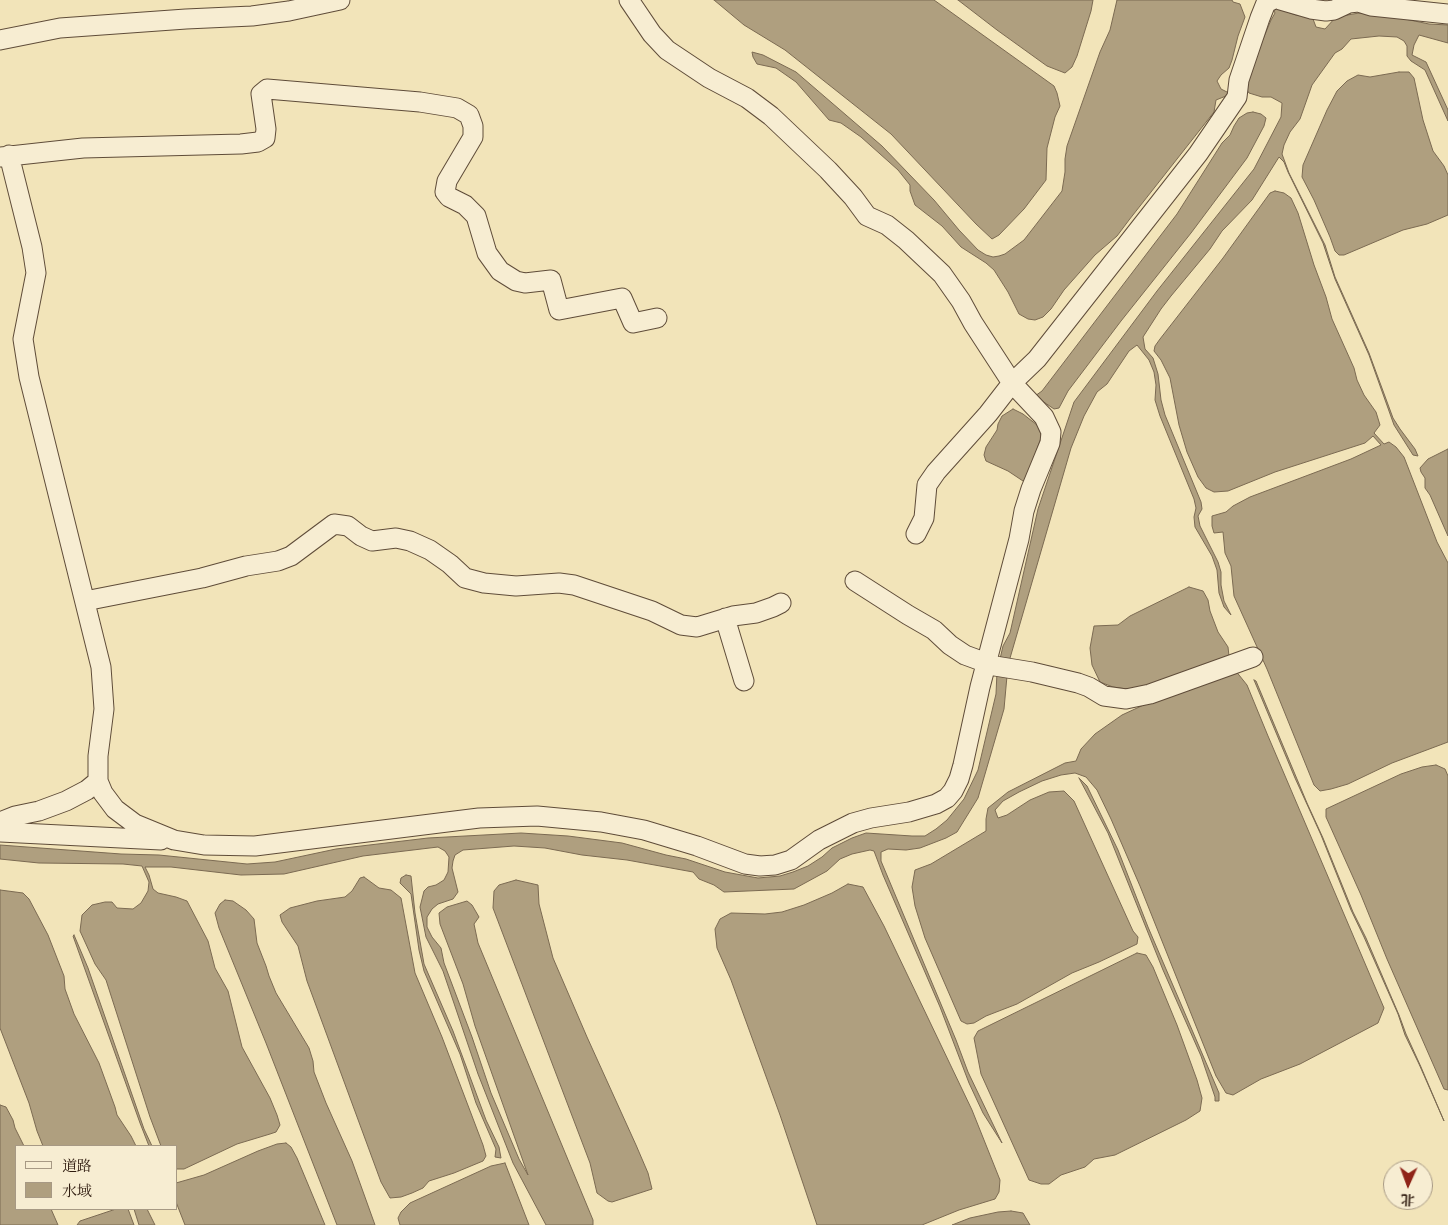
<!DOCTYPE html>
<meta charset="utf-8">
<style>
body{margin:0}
#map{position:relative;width:1448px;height:1225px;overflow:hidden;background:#f2e4b9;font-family:"IM FELL DW Pica","Noto Serif SC",serif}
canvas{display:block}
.legend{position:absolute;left:15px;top:1145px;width:162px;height:65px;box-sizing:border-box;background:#f7edd2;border:1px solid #a79984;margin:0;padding:6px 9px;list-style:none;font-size:15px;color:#2e1a0e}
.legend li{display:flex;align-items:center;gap:10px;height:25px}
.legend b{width:25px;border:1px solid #a79984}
.north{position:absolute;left:1383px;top:1160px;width:50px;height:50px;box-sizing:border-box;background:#f7edd2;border:1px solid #a79984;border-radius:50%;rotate:182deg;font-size:14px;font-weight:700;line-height:20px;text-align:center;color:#2e1a0e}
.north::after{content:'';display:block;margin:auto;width:18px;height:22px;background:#8f2418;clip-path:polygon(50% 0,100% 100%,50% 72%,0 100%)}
</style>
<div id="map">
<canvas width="1448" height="1225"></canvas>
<ul class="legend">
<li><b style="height:6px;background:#f7edd2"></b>道路</li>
<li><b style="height:14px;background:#af9f7f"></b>水域</li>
</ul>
<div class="north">北</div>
</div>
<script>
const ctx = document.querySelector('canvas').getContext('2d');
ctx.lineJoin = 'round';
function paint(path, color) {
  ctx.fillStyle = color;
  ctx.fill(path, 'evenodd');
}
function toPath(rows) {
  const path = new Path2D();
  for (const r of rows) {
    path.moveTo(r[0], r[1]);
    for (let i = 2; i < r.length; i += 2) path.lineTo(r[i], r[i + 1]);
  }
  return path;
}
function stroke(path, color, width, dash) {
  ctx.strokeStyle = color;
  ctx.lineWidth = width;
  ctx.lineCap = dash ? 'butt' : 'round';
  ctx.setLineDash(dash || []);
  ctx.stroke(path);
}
const water = toPath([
 [714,0,934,0,1054,86,1057,93,1060,106,1055,117,1047,148,1046,180,1024,209,999,235,992,239,976,224,891,134,785,50,744,25,714,0],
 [958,0,1093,0,1091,11,1077,56,1072,67,1065,73,1047,66,997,30,958,0],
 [1117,0,1232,0,1233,2,1240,4,1245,17,1238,36,1232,60,1229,68,1221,75,1217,81,1221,89,1231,94,1216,100,1214,112,1129,220,1117,236,1095,255,1064,290,1051,309,1043,317,1035,320,1028,319,1019,314,1008,292,994,270,986,263,961,247,942,226,915,205,910,191,910,185,898,170,861,137,841,123,829,120,796,82,776,68,757,64,753,57,752,52,763,55,796,72,882,146,934,200,959,230,978,250,986,255,993,257,999,256,1005,254,1024,240,1062,191,1065,172,1065,159,1067,146,1100,52,1110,30,1117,0],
 [1269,0,1279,9,1296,15,1307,15,1313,19,1316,27,1325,29,1336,17,1359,13,1376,13,1429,24,1448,25,1448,43,1419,35,1414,45,1412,55,1426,62,1448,110,1448,121,1425,70,1411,61,1407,56,1407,46,1404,41,1397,37,1379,36,1351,39,1342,49,1335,53,1312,85,1300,119,1290,132,1284,145,1282,154,1289,173,1325,245,1335,277,1369,353,1393,418,1400,429,1415,449,1418,456,1413,455,1394,425,1369,355,1335,279,1323,243,1288,172,1284,162,1279,157,1252,200,1222,231,1210,249,1171,296,1161,309,1143,337,1145,349,1153,358,1158,374,1161,400,1165,415,1201,502,1202,509,1198,516,1200,526,1218,562,1221,572,1221,585,1224,601,1231,615,1224,607,1219,593,1217,570,1212,556,1195,527,1194,517,1196,508,1194,499,1160,416,1155,400,1156,385,1154,372,1149,360,1137,345,1129,351,1107,384,1097,392,1084,416,1071,448,1008,665,1004,709,978,798,957,832,946,838,920,848,906,850,888,849,881,852,881,861,956,1040,968,1072,1002,1143,983,1113,969,1083,940,1007,883,875,874,851,870,850,852,854,840,859,827,871,794,889,724,892,714,885,699,879,693,872,627,860,582,855,545,848,514,846,463,850,455,855,453,861,452,868,458,892,453,899,438,904,432,909,427,917,427,927,432,937,441,948,444,963,472,1037,491,1093,519,1159,528,1175,475,1026,463,984,440,924,439,913,447,907,467,901,472,905,479,917,474,924,478,943,593,1220,593,1225,546,1225,513,1163,478,1074,443,971,426,937,420,907,424,891,428,887,436,885,444,880,448,872,449,857,445,851,438,847,363,856,284,874,241,875,171,867,145,867,149,875,153,889,158,893,176,897,187,901,208,941,215,968,228,991,242,1047,270,1098,277,1115,280,1125,276,1132,270,1134,237,1144,184,1169,176,1169,176,1146,161,1146,150,1117,106,980,95,964,80,931,82,915,92,905,105,902,112,902,117,908,133,909,141,903,148,891,149,882,142,866,123,864,39,863,0,859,0,845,121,854,159,855,247,864,275,862,336,849,428,838,521,833,568,836,622,843,666,855,686,859,725,872,758,878,780,876,793,872,808,866,822,857,832,848,852,838,866,833,912,836,925,836,936,829,947,820,964,799,978,770,996,694,997,672,1003,646,1010,633,1038,509,1074,402,1157,291,1254,169,1281,117,1282,103,1271,97,1262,97,1249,93,1247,90,1248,79,1253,63,1271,20,1275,13,1269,0],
 [1399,72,1409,72,1414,78,1423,120,1433,151,1444,166,1448,175,1448,215,1427,224,1403,230,1344,255,1339,255,1335,251,1330,237,1314,200,1302,177,1303,165,1327,110,1337,91,1347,81,1358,75,1370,77,1399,72],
 [1253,112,1261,114,1266,118,1264,126,1247,158,1191,233,1121,321,1068,391,1059,408,1054,409,1035,396,1042,391,1177,214,1222,143,1230,135,1234,126,1239,118,1247,113,1253,112],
 [1275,191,1284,193,1291,198,1298,213,1314,265,1326,297,1332,319,1354,368,1357,380,1364,395,1376,412,1380,425,1374,433,1384,444,1389,442,1396,447,1404,457,1437,542,1448,563,1448,742,1392,763,1348,784,1331,789,1320,791,1314,785,1267,669,1234,596,1231,566,1225,553,1223,532,1214,533,1212,526,1212,516,1226,512,1233,506,1250,497,1351,459,1381,445,1373,436,1365,443,1275,472,1228,491,1214,492,1206,488,1198,477,1187,452,1179,425,1170,378,1161,360,1154,351,1155,346,1160,339,1223,258,1270,193,1275,191],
 [1013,409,1023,414,1037,425,1041,430,1041,438,1038,446,1026,480,1023,481,1008,471,986,461,984,455,986,447,997,430,998,424,1002,416,1013,409],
 [1448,449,1448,536,1430,495,1425,488,1425,478,1421,472,1420,468,1428,459,1448,449],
 [1189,587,1203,591,1208,600,1210,611,1218,632,1228,647,1229,656,1134,690,1113,687,1100,682,1092,665,1090,648,1094,626,1118,625,1130,616,1189,587],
 [1235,670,1247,685,1268,736,1384,1008,1378,1023,1300,1064,1261,1079,1233,1095,1226,1093,1216,1076,1140,886,1111,819,1097,790,1086,777,1075,773,1061,775,1042,781,1019,792,1003,801,995,810,998,818,1007,815,1030,800,1049,792,1064,791,1074,801,1133,931,1138,937,1137,944,1099,962,1072,973,1017,1004,986,1016,974,1023,967,1024,961,1021,925,938,915,906,912,887,915,870,931,864,986,831,986,819,988,808,1008,792,1065,763,1076,761,1081,749,1095,734,1122,715,1163,696,1235,670],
 [1254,680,1256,681,1307,803,1323,838,1353,912,1366,938,1399,1015,1406,1034,1421,1067,1444,1121,1419,1064,1405,1035,1398,1014,1364,937,1351,910,1321,835,1295,778,1254,680],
 [1436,765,1445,769,1448,776,1448,1090,1444,1089,1387,959,1361,895,1326,817,1326,809,1401,774,1422,767,1436,765],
 [1079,778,1087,786,1118,850,1148,927,1219,1093,1219,1101,1215,1101,1215,1097,1201,1056,1163,970,1108,833,1079,778],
 [406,875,411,876,415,913,424,964,453,1031,486,1120,499,1147,501,1158,495,1157,496,1149,476,1103,460,1054,424,971,419,950,411,894,400,883,401,878,406,875],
 [364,877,379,888,391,890,401,898,415,973,442,1037,483,1145,486,1156,483,1161,454,1173,429,1181,423,1188,412,1193,401,1197,390,1198,381,1182,307,981,298,946,282,922,280,915,290,908,317,901,345,897,352,891,360,878,364,877],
 [516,880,538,885,539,904,553,958,587,1037,636,1145,648,1173,652,1189,612,1202,608,1201,597,1193,590,1163,493,908,494,891,499,885,516,880],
 [848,884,863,887,884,926,972,1110,1000,1180,999,1192,995,1199,959,1210,922,1225,817,1225,780,1115,731,980,717,948,715,929,720,919,731,913,765,914,782,912,804,905,832,893,848,884],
 [0,890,23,893,29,899,48,935,64,976,65,989,74,1014,99,1063,115,1107,117,1115,131,1136,136,1146,43,1146,37,1131,29,1103,0,1028,0,890],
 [225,900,233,901,246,910,254,919,257,943,266,966,269,976,276,993,309,1048,313,1061,314,1072,326,1103,352,1161,375,1225,337,1225,266,1043,219,928,215,913,220,904,225,900],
 [74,935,88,968,144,1129,152,1146,149,1146,140,1123,73,936,74,935],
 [1137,953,1146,955,1153,967,1177,1025,1197,1080,1202,1098,1200,1111,1186,1120,1115,1155,1094,1159,1085,1167,1061,1175,1049,1184,1041,1184,1029,1180,981,1074,974,1038,978,1031,1137,953],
 [0,1105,6,1107,13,1120,15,1128,24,1146,16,1146,16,1209,51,1209,58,1225,0,1225,0,1105],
 [286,1143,291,1147,297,1158,325,1225,185,1225,176,1202,176,1183,204,1175,258,1151,277,1144,286,1143],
 [505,1163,529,1225,400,1225,398,1218,401,1212,410,1203,491,1166,505,1163],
 [116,1209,128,1209,134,1225,77,1225,80,1221,116,1209],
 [134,1209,147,1209,155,1225,139,1225,134,1209],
 [1011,1211,1023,1213,1030,1225,952,1225,970,1218,998,1212,1011,1211]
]);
const minor = toPath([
 [1280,0,1311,9,1326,11,1334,10,1349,3,1358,2,1371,6,1448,14],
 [0,40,60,28,186,19,252,16,289,11,340,0],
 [9,155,32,247,36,273,23,339,29,377,101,667,104,709,98,756,98,781,103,793,115,809,135,824,174,840,204,845,255,846,479,818,537,816,601,822,644,830,697,846,745,864,760,866,775,865,791,860,819,840,853,823,871,818,909,812,936,804,947,798,953,791,959,779,963,765,980,687,1019,539,1024,511,1031,489,1050,443,1051,432,1044,417,1012,383,973,323,961,301,942,274,906,240,887,225,867,216,853,197,828,170,771,116,747,98,709,78,667,50,652,34,629,0],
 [0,157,83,148,241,144,258,142,265,138,266,129,261,94,267,89,420,102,457,108,469,115,473,126,473,137,447,181,445,192,449,197,465,205,476,216,487,253,500,271,516,281,525,283,551,280,559,310,622,298,633,323,657,318],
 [916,534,924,518,927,485,936,472,988,414,1012,383,1037,359,1198,154,1237,97,1239,80,1260,18,1266,3,1272,0],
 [855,581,908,615,934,630,950,645,965,655,995,666,1032,672,1078,683,1089,687,1104,696,1126,699,1150,694,1253,657],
 [85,601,202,578,246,566,278,561,291,556,334,524,348,526,361,536,372,541,396,538,410,541,430,550,450,564,465,578,484,583,516,586,559,583,574,585,652,611,681,625,697,627,733,616,756,613,773,607,781,603],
 [725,618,744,681],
 [0,822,15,816,39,811,66,801,87,790,98,781],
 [0,832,161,840]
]);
paint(water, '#af9f7f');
stroke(water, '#7b6a52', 1);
stroke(minor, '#5f4c39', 21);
stroke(minor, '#f7edd2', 19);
</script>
